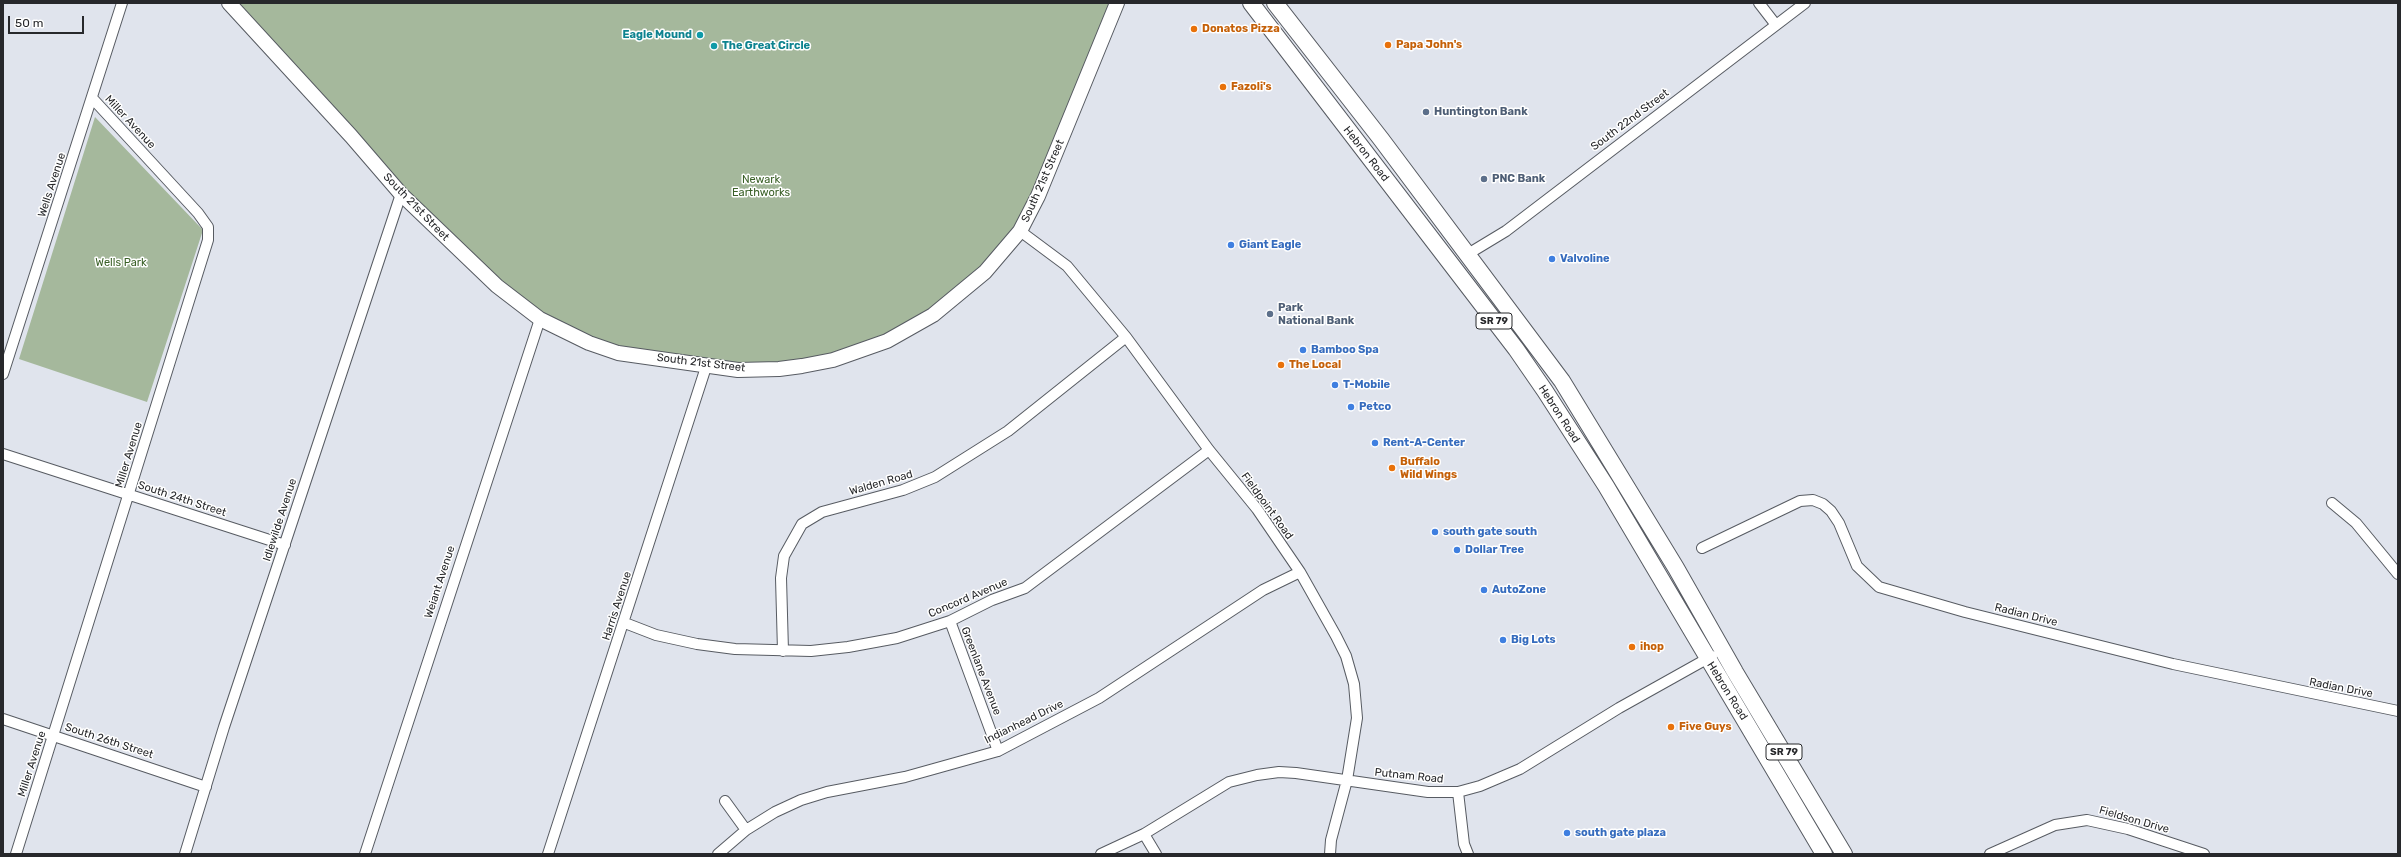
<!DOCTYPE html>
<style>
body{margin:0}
#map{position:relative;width:2401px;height:857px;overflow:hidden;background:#e0e4ed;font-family:Rubik,sans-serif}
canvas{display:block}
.frame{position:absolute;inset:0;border:4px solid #27282b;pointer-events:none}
.scale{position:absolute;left:8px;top:16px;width:76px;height:18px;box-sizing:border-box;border:2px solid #27282b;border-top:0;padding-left:5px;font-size:12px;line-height:14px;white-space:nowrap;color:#27282b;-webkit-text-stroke:3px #fff;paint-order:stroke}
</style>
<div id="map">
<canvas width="2401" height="857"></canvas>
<div class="frame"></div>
<div class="scale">50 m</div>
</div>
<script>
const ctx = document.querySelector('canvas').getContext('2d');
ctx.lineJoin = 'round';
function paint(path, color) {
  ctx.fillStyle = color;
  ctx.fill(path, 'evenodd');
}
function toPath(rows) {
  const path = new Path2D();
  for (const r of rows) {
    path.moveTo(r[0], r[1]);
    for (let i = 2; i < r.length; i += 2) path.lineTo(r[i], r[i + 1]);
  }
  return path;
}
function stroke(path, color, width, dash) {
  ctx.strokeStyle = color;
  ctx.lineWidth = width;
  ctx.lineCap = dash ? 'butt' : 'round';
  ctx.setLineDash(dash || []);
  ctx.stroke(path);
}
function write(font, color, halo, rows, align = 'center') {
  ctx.font = font + ' Rubik,sans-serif';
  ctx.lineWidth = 3;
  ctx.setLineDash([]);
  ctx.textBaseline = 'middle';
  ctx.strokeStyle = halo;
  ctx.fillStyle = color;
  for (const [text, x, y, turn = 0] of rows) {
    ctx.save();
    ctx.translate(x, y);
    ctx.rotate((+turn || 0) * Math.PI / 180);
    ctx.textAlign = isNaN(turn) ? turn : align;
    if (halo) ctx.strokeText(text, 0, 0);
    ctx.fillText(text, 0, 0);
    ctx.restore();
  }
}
const green = toPath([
 [229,3,1117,3,1038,196,985,272,887,341,779,369,589,343,493,283],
 [95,117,203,230,147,402,19,359]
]);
const minor = toPath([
 [1759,3,1776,25],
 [1020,231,1067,266,1126,337,1209,450,1257,509,1300,572,1336,636,1346,656,1354,684,1357,718,1347,780,1331,840,1330,854],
 [1468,254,1506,231,1805,3],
 [3,374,122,3],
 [3,454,285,545],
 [2332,503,2356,523,2398,574],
 [1702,548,1800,501,1813,500,1823,504,1831,511,1839,523,1857,566,1879,587,1965,612,2173,664,2398,711],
 [950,621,998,751],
 [625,623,656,635,697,644,735,649,811,651,848,647,897,638,950,621,992,600,1025,588,1209,450],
 [783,651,781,578,784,556,802,524,822,512,903,490,935,477,1008,431,1126,337],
 [3,719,206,787],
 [1458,792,1464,844,1468,854],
 [725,801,746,830],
 [1144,834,1156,854],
 [16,854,208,240,208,227,198,213,93,99],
 [185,854,224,727,401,194],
 [365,854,540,319],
 [548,854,707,364],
 [718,854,746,830,775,812,801,800,827,792,905,777,998,751,1099,698,1263,590,1300,572],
 [1101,854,1144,834,1229,782,1257,775,1279,772,1296,773,1428,792,1458,792,1480,786,1520,769,1619,708,1712,656],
 [1990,854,2055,825,2087,820,2128,829,2204,854]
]);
const secondary = toPath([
 [229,3,351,136,401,194,497,286,540,319,589,343,618,353,738,370,779,369,802,366,833,360,887,341,933,315,985,272,1020,231,1038,196,1117,3]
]);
const trunk = toPath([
 [1251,3,1516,349,1545,391,1606,486,1824,854],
 [1275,3,1381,139,1562,381,1676,568,1735,672,1844,854]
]);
const markers = [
 [1194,29,4,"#e8710a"],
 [700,35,4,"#0f9aa8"],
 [1388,45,4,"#e8710a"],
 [714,46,4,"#0f9aa8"],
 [1223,87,4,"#e8710a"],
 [1426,112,4,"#5c6f8a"],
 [1484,179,4,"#5c6f8a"],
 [1231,245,4,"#3f7fe0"],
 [1552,259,4,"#3f7fe0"],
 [1270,314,4,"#5c6f8a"],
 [1303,350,4,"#3f7fe0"],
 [1281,365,4,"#e8710a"],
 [1335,385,4,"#3f7fe0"],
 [1351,407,4,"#3f7fe0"],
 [1375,443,4,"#3f7fe0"],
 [1392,468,4,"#e8710a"],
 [1435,532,4,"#3f7fe0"],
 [1457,550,4,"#3f7fe0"],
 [1484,590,4,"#3f7fe0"],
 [1503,640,4,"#3f7fe0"],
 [1632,647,4,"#e8710a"],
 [1671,727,4,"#e8710a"],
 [1567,833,4,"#3f7fe0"]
];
const shields = [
 [1494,321,36],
 [1784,752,36]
];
const shieldNames = [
 ["SR 79",1494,321],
 ["SR 79",1784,752]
];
const foodNames = [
 ["Donatos Pizza",1202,29],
 ["Papa John's",1396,45],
 ["Fazoli's",1231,87],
 ["The Local",1289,365],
 ["Buffalo",1400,462],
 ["Wild Wings",1400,475],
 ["ihop",1640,647],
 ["Five Guys",1679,727]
];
const cultureNames = [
 ["Eagle Mound",692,35],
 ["The Great Circle",722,46,"left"]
];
const serviceNames = [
 ["Huntington Bank",1434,112],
 ["PNC Bank",1492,179],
 ["Park",1278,308],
 ["National Bank",1278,321]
];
const streetNames = [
 ["South 22nd Street",1630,120,-37],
 ["Miller Avenue",130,122,47],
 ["Hebron Road",1366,154,52],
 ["South 21st Street",1043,181,-66],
 ["Wells Avenue",52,185,-72],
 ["South 21st Street",416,207,46],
 ["South 21st Street",701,363,7],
 ["Hebron Road",1559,414,57],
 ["Miller Avenue",129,455,-73],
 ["Walden Road",881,483,-16],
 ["South 24th Street",182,499,18],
 ["Fieldpoint Road",1267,506,54],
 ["Idlewilde Avenue",280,520,-72],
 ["Weiant Avenue",440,582,-72],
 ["Concord Avenue",968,598,-23],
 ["Harris Avenue",617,606,-72],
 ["Radian Drive",2026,615,14],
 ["Greenlane Avenue",981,671,69],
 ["Radian Drive",2341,688,11],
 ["Hebron Road",1727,691,58],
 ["Indianhead Drive",1024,722,-26],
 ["South 26th Street",109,741,18],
 ["Miller Avenue",32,764,-72],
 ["Putnam Road",1409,776,6],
 ["Fieldson Drive",2134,820,16]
];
const parkNames = [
 ["Newark",761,180],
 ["Earthworks",761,193],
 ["Wells Park",121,263]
];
const shopNames = [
 ["Giant Eagle",1239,245],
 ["Valvoline",1560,259],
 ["Bamboo Spa",1311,350],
 ["T-Mobile",1343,385],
 ["Petco",1359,407],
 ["Rent-A-Center",1383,443],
 ["south gate south",1443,532],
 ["Dollar Tree",1465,550],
 ["AutoZone",1492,590],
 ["Big Lots",1511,640],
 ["south gate plaza",1575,833]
];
paint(green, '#a5b89c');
stroke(minor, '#575b62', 12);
stroke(secondary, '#575b62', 16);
stroke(trunk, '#575b62', 18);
stroke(minor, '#fff', 10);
stroke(secondary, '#fff', 14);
stroke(trunk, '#fff', 16);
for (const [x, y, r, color] of markers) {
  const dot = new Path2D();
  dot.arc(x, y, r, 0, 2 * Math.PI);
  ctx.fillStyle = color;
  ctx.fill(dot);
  stroke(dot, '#fff', 1.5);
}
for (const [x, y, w] of shields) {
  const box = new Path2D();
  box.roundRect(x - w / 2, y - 8, w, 16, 3);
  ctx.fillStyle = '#fff';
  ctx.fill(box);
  stroke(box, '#27282b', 1);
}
write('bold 10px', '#27282b', null, shieldNames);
write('bold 11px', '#c56008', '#fff', foodNames, 'left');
write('bold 11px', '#0d838f', '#fff', cultureNames, 'right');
write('bold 11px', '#4e5e75', '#fff', serviceNames, 'left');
write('11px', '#27282b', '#fff', streetNames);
write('11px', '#3a6027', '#fff', parkNames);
write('bold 11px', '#366cbe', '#fff', shopNames, 'left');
</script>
